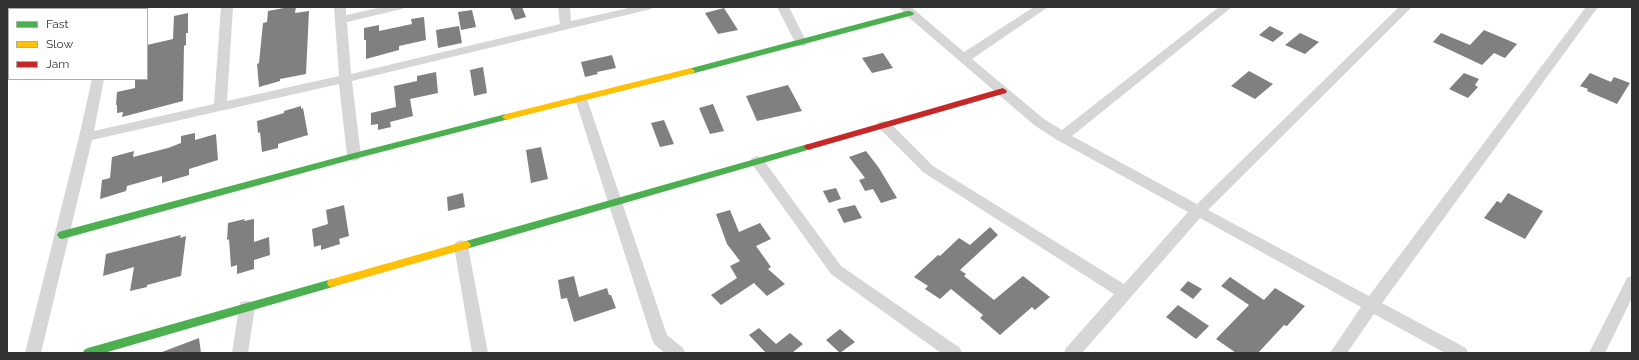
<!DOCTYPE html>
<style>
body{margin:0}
#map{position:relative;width:1639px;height:360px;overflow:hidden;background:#fff;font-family:Raleway,sans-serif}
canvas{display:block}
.frame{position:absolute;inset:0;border:8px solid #323232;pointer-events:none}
.legend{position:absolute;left:8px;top:8px;width:140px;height:72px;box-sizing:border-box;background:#fff;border:1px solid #adadad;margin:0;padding:5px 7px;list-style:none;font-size:12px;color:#323232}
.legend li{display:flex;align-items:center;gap:8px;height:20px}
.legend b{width:20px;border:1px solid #adadad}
</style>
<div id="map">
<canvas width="1639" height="360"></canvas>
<div class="frame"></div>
<ul class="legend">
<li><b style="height:5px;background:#4caf50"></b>Fast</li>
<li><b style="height:5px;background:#ffc107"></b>Slow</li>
<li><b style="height:5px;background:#c62828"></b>Jam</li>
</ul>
</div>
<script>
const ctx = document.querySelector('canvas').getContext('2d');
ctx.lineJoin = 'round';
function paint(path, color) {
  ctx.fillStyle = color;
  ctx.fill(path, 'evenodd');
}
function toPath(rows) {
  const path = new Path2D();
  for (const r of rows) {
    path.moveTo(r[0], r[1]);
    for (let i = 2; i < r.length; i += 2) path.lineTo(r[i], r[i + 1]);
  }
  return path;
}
const building = toPath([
 [289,7,296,7,295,13,309,11,306,74,280,79,280,81,259,87,257,64,259,63,263,23,267,22,268,11],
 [510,7,522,7,526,17,515,20],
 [724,8,738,30,718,34,705,13],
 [472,10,476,27,461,30,458,12],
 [188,13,188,33,186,33,186,45,184,46,183,101,122,117,123,112,117,113,117,105,116,105,117,92,135,88,135,79,147,79,147,45,173,39,174,16],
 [424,17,426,40,399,46,399,50,366,59,366,40,364,40,364,28,379,25,379,31,412,24,411,19],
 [459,26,462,43,438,48,436,30],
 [1270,26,1284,33,1273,42,1259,35],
 [1484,30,1517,44,1505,58,1494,53,1482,65,1433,42,1441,33,1470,45],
 [1300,33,1319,42,1305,54,1285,45],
 [883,53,893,68,872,73,862,58],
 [612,55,616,68,597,72,598,74,585,77,581,62],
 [483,67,487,93,474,96,470,70],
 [1249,71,1273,84,1255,99,1231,86],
 [436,72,438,93,410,99,413,116,390,122,391,127,378,130,378,124,371,125,371,113,396,107,394,86,417,81,417,76],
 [1464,73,1479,79,1475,85,1478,87,1468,98,1449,89],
 [1590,73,1611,82,1614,77,1630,83,1617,104,1587,91,1588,89,1580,86],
 [788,85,802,111,757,121,746,96],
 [713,104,724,131,710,134,699,108],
 [301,106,301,109,303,108,308,135,278,144,278,148,262,152,260,132,258,133,257,121,284,113,284,111],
 [664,120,674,144,660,147,651,123],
 [195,133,195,140,216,134,218,160,189,169,189,175,162,183,162,176,127,186,126,191,100,199,102,180,110,178,112,157,134,151,133,157,168,148,181,143,181,136],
 [541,147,548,179,531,183,526,150],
 [866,151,879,168,897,198,881,203,873,189,865,191,859,180,865,178,849,157],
 [836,188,841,199,829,203,823,191],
 [463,193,465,207,448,211,447,197],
 [1508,193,1543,211,1525,239,1484,218,1497,201,1501,203],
 [344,205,349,236,339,239,340,244,321,250,321,245,314,247,312,229,328,224,326,210],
 [855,205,862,218,844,223,837,209],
 [730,210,739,232,760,223,771,239,756,246,771,267,768,269,785,284,767,296,754,283,721,305,711,295,737,278,730,266,740,261,727,244,716,214],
 [245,219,244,221,254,219,254,242,269,237,270,255,254,260,254,269,237,274,237,265,231,267,229,239,227,240,228,223],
 [990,227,998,235,960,270,966,274,964,276,994,300,1023,276,1050,297,1035,310,1032,307,1000,335,980,318,983,315,951,289,940,299,925,289,928,286,914,277,938,255,940,256,959,238,970,245],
 [181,235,180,238,186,236,181,276,147,285,147,287,130,291,134,267,103,276,106,254],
 [574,276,579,297,607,288,609,295,611,295,616,308,574,322,567,298,561,299,558,280],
 [1230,277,1264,300,1275,288,1305,306,1287,326,1284,325,1258,353,1236,353,1216,339,1249,305,1221,286],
 [1188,281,1202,289,1193,299,1180,290],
 [1178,305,1209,326,1196,339,1166,317],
 [759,328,776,344,790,333,803,344,792,353,766,353,749,335],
 [840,329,855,342,840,353,826,340],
 [199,338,201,353,162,353,162,352]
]);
const street = toPath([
 [107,7,119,7,118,9,106,9,107,7],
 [221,7,233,7,227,101,339,76,334,7,346,7,346,15,383,7,404,7,402,9,347,22,351,74,560,24,558,7,570,7,571,21,633,7,653,7,651,9,647,10,352,81,361,156,359,159,354,161,349,159,347,156,339,84,92,140,41,353,25,353,79,137,92,79,104,79,94,131,214,104,221,7],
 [777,7,789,7,807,43,805,46,797,46,777,7],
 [899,7,911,7,964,52,1034,7,1048,7,972,59,1044,119,1062,130,1219,7,1232,7,1072,136,1197,204,1399,7,1412,7,1208,210,1369,296,1586,7,1598,7,1382,303,1466,348,1468,353,1445,353,1374,314,1347,353,1330,353,1361,307,1200,218,1082,353,1064,353,1066,348,1114,294,923,172,879,128,877,125,879,122,884,121,889,122,933,166,1124,284,1188,212,1057,140,1034,125,906,15,899,7],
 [581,95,586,96,587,99,667,335,683,348,685,353,665,353,654,344,652,339,575,99,576,96,581,95],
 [757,156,762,158,841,266,960,348,962,353,941,353,831,274,752,164,750,161,752,158,757,156],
 [461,240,466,242,468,246,488,353,472,353,454,246,456,242,461,240],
 [1632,276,1632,298,1605,353,1589,353,1627,278,1632,276],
 [247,301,253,302,255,307,248,353,232,353,239,307,241,302,247,301]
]);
const fast = toPath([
 [907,11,910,11,914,13,913,15,691,74,687,71,688,69,907,11],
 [506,114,509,115,510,117,509,119,354,159,62,239,59,238,57,235,59,232,62,231,354,153,506,114],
 [808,144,811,145,812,147,811,149,466,249,463,248,461,245,463,242,466,241,808,144],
 [332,279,336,280,337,283,336,286,104,353,83,353,84,350,88,348,332,279]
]);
const slow = toPath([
 [691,68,695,71,694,73,506,120,502,117,506,114,691,68],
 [466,241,469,242,471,245,469,248,332,287,328,286,327,283,328,280,332,279,466,241]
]);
const jam = toPath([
 [1003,88,1007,91,1006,93,808,150,804,147,805,145,1003,88]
]);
paint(building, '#808080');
paint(street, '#d6d6d6');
paint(fast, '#4caf50');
paint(slow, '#ffc107');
paint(jam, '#c62828');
</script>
